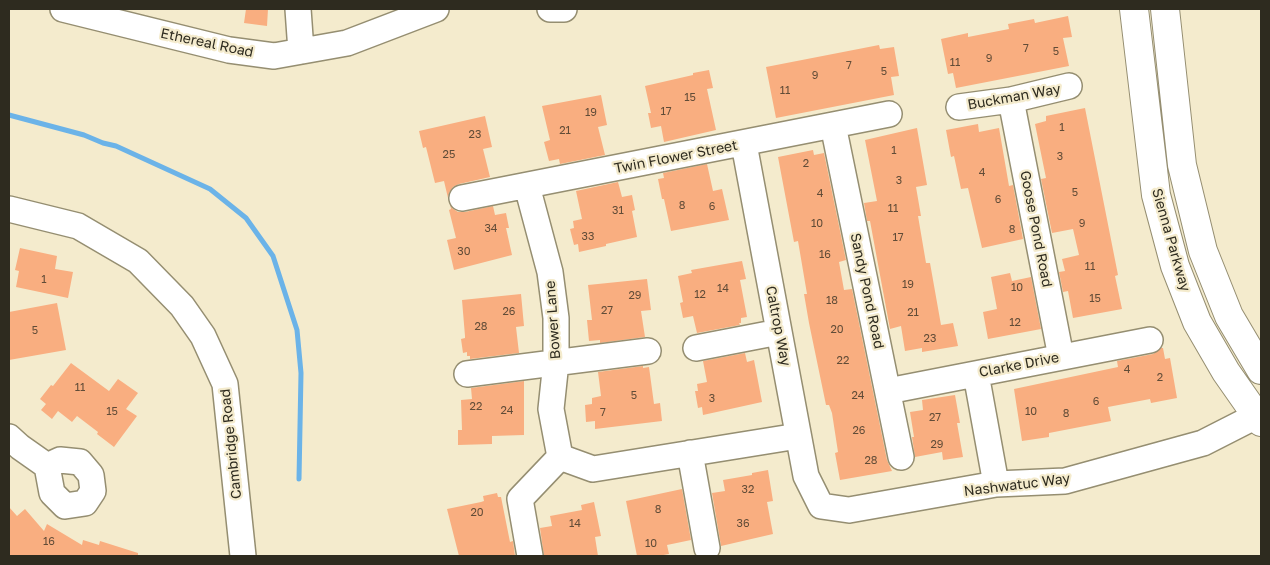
<!DOCTYPE html>
<style>
body{margin:0}
#map{position:relative;width:1270px;height:565px;overflow:hidden;background:#f4ebcd;font-family:"Golos Text",sans-serif}
canvas{display:block}
.frame{position:absolute;inset:0;border:10px solid #2e2b1f;pointer-events:none}
</style>
<div id="map">
<canvas width="1270" height="565"></canvas>
<div class="frame"></div>
</div>
<script>
const ctx = document.querySelector('canvas').getContext('2d');
ctx.lineJoin = 'round';
function toPath(rows) {
  const path = new Path2D();
  for (const r of rows) {
    path.moveTo(r[0], r[1]);
    for (let i = 2; i < r.length; i += 2) path.lineTo(r[i], r[i + 1]);
  }
  return path;
}
function stroke(path, color, width, dash) {
  ctx.strokeStyle = color;
  ctx.lineWidth = width;
  ctx.lineCap = dash ? 'butt' : 'round';
  ctx.setLineDash(dash || []);
  ctx.stroke(path);
}
function paint(path, color) {
  ctx.fillStyle = color;
  ctx.fill(path, 'evenodd');
}
function write(font, color, halo, rows, align = 'center') {
  ctx.font = font + ' "Golos Text",sans-serif';
  ctx.lineWidth = 4.5;
  ctx.setLineDash([]);
  ctx.textBaseline = 'middle';
  ctx.strokeStyle = halo;
  ctx.fillStyle = color;
  for (const [text, x, y, turn = 0] of rows) {
    ctx.save();
    ctx.translate(x, y);
    ctx.rotate((+turn || 0) * Math.PI / 180);
    ctx.textAlign = isNaN(turn) ? turn : align;
    if (halo) ctx.strokeText(text, 0, 0);
    ctx.fillText(text, 0, 0);
    ctx.restore();
  }
}
const stream = toPath([
 [9,115,84,135,103,143,116,146,210,189,246,218,273,256,297,330,301,373,299,479]
]);
const building = toPath([
 [246,9,268,9,267,26,244,23],
 [1068,16,1072,37,1063,38,1069,66,956,88,953,73,948,74,941,39,968,33,968,37,1009,29,1008,24,1034,19,1035,23],
 [879,45,880,49,894,47,899,76,891,77,894,95,776,118,766,67],
 [709,70,713,88,707,89,716,130,664,142,661,126,651,128,648,113,651,113,645,86,693,75,693,73],
 [601,95,607,125,598,127,605,155,560,164,559,159,549,161,544,142,550,140,542,106],
 [1085,108,1118,275,1115,276,1122,309,1073,318,1068,291,1063,292,1059,272,1065,271,1062,259,1079,255,1073,229,1052,233,1041,179,1046,178,1035,124,1046,121,1046,116],
 [485,116,492,147,483,149,490,177,459,184,453,187,449,193,448,198,444,181,435,183,426,147,423,148,419,131],
 [978,124,979,132,999,128,1009,186,1013,185,1023,239,982,248,968,188,961,189,954,156,951,157,946,130],
 [917,128,927,185,916,187,921,216,918,216,926,263,930,263,941,325,953,323,958,346,922,352,922,348,905,351,901,326,890,329,870,221,867,221,864,203,877,201,865,140],
 [813,150,814,155,824,153,846,260,839,262,844,290,852,289,887,460,892,471,840,480,835,453,838,452,832,413,829,405,826,405,809,323,804,294,807,294,798,241,794,242,778,157],
 [707,164,713,191,722,189,729,220,671,231,664,199,662,199,658,179,664,178,663,173],
 [618,182,622,197,632,195,635,210,632,211,637,237,606,244,606,246,579,252,578,244,574,245,570,229,574,228,573,221,582,219,576,191],
 [450,204,452,208,458,212,465,212,493,206,495,215,506,213,509,228,506,228,512,255,454,270,447,240,456,238,449,210,451,209],
 [20,248,57,256,55,269,73,272,68,298,16,287,19,271,15,270],
 [742,261,746,279,740,280,747,317,741,318,741,323,739,323,740,325,697,333,693,316,683,318,680,303,683,302,678,276,692,273,691,270],
 [1010,273,1012,281,1031,277,1041,329,988,339,983,312,997,309,991,277],
 [647,279,651,310,641,311,645,337,600,343,600,340,589,341,587,320,592,320,588,285],
 [521,294,524,326,516,327,519,353,470,359,470,356,467,356,467,352,463,353,461,339,465,338,465,336,462,300],
 [57,303,66,350,9,360,9,312],
 [1161,348,1163,348,1165,359,1170,358,1177,398,1151,403,1150,399,1108,407,1111,421,1049,433,1049,437,1022,441,1014,389,1118,367,1117,361,1153,354],
 [745,353,747,362,754,360,762,402,703,415,702,407,698,408,695,391,698,391,697,384,707,382,703,361],
 [71,363,109,391,118,379,138,393,126,409,137,416,114,447,97,434,98,432,77,416,72,422,58,411,52,419,41,410,46,404,40,399,51,385,53,386],
 [643,366,643,368,649,367,654,404,660,403,662,421,595,429,595,421,586,422,585,405,592,404,592,398,601,396,598,372],
 [524,381,524,435,492,436,492,444,458,445,458,430,462,430,461,400,472,399,471,388],
 [955,395,960,423,957,423,963,457,943,460,942,452,915,457,912,437,914,437,910,412,923,410,922,400],
 [768,470,773,501,767,502,773,534,721,546,712,493,725,491,723,480,752,475,752,473],
 [682,489,691,540,667,545,669,554,658,556,637,556,626,501],
 [497,493,498,497,501,497,510,542,513,541,515,556,459,556,447,509,481,502,484,501,483,496],
 [594,502,601,536,595,537,598,556,544,556,540,528,552,526,550,516,582,510,581,505],
 [9,507,17,516,25,509,44,531,47,524,82,545,83,540,99,545,100,541,138,553,138,556,9,556]
]);
const minor = toPath([
 [63,9,229,50,274,56,347,43,436,9],
 [298,9,301,51],
 [550,9,564,9],
 [1011,100,1061,357],
 [959,107,1011,100,1069,86],
 [833,125,901,457],
 [744,144,806,476,821,506,849,510,996,484,1065,481,1203,443,1256,416,1261,411],
 [527,186,550,272,556,318,556,362,551,409,560,457,593,469,798,436],
 [462,198,889,114],
 [9,209,78,226,138,261,182,306,203,336,225,384,243,556],
 [696,348,779,332],
 [467,374,648,351],
 [976,374,996,484],
 [888,391,1150,340],
 [9,437,20,447,47,466,52,493,65,506,85,503,93,491,91,475,80,462,60,460,47,466],
 [690,453,707,548],
 [530,556,520,499,560,457]
]);
const major = toPath([
 [1134,9,1156,195,1175,266,1197,322,1226,372,1261,422],
 [1165,9,1182,165,1203,251,1229,316,1261,370]
]);
const numberNames = [
 ["7",1026,49],
 ["5",1056,52],
 ["9",989,59],
 ["11",955,63],
 ["7",849,66],
 ["5",884,72],
 ["9",815,76],
 ["11",785,91],
 ["15",690,98],
 ["17",666,112],
 ["19",591,113],
 ["1",1062,128],
 ["21",565,131],
 ["23",475,135],
 ["1",894,151],
 ["25",449,155],
 ["3",1060,157],
 ["2",806,164],
 ["4",982,173],
 ["3",899,181],
 ["5",1075,193],
 ["4",820,194],
 ["6",998,200],
 ["8",682,206],
 ["6",712,207],
 ["11",893,209],
 ["31",618,211],
 ["10",817,224],
 ["9",1082,224],
 ["34",491,229],
 ["8",1012,230],
 ["33",588,237],
 ["17",898,238],
 ["30",464,252],
 ["16",825,255],
 ["11",1090,267],
 ["1",44,280],
 ["19",908,285],
 ["10",1017,288],
 ["14",723,289],
 ["12",700,295],
 ["29",635,296],
 ["15",1095,299],
 ["18",832,301],
 ["27",607,311],
 ["26",509,312],
 ["21",913,313],
 ["12",1015,323],
 ["28",481,327],
 ["20",837,330],
 ["5",35,331],
 ["23",930,339],
 ["22",843,361],
 ["4",1127,370],
 ["2",1160,378],
 ["11",80,388],
 ["5",634,396],
 ["24",858,396],
 ["3",712,399],
 ["6",1096,402],
 ["22",476,407],
 ["24",507,411],
 ["15",112,412],
 ["10",1031,412],
 ["7",603,413],
 ["8",1066,414],
 ["27",935,418],
 ["26",859,431],
 ["29",937,445],
 ["28",871,461],
 ["32",748,490],
 ["8",658,510],
 ["20",477,513],
 ["14",575,524],
 ["36",743,524],
 ["16",49,542],
 ["10",651,544]
];
const streetNames = [
 ["Ethereal Road",207,43,12],
 ["Buckman Way",1014,97,-10],
 ["Twin Flower Street",676,157,-11],
 ["Goose Pond Road",1036,229,79],
 ["Sienna Parkway",1171,240,74],
 ["Sandy Pond Road",867,291,78],
 ["Bower Lane",553,320,-94],
 ["Caltrop Way",778,326,79],
 ["Clarke Drive",1019,365,-11],
 ["Cambridge Road",231,444,-96],
 ["Nashwatuc Way",1017,485,-7]
];
stroke(stream, '#6bb3e8', 5);
paint(building, '#f9ae80');
stroke(minor, '#958e71', 28);
stroke(major, '#958e71', 30);
stroke(minor, '#fff', 25);
stroke(major, '#fff', 28);
write('11px', '#614c37', null, numberNames);
write('14px', '#2e2b1f', '#f4ebcd', streetNames);
</script>
